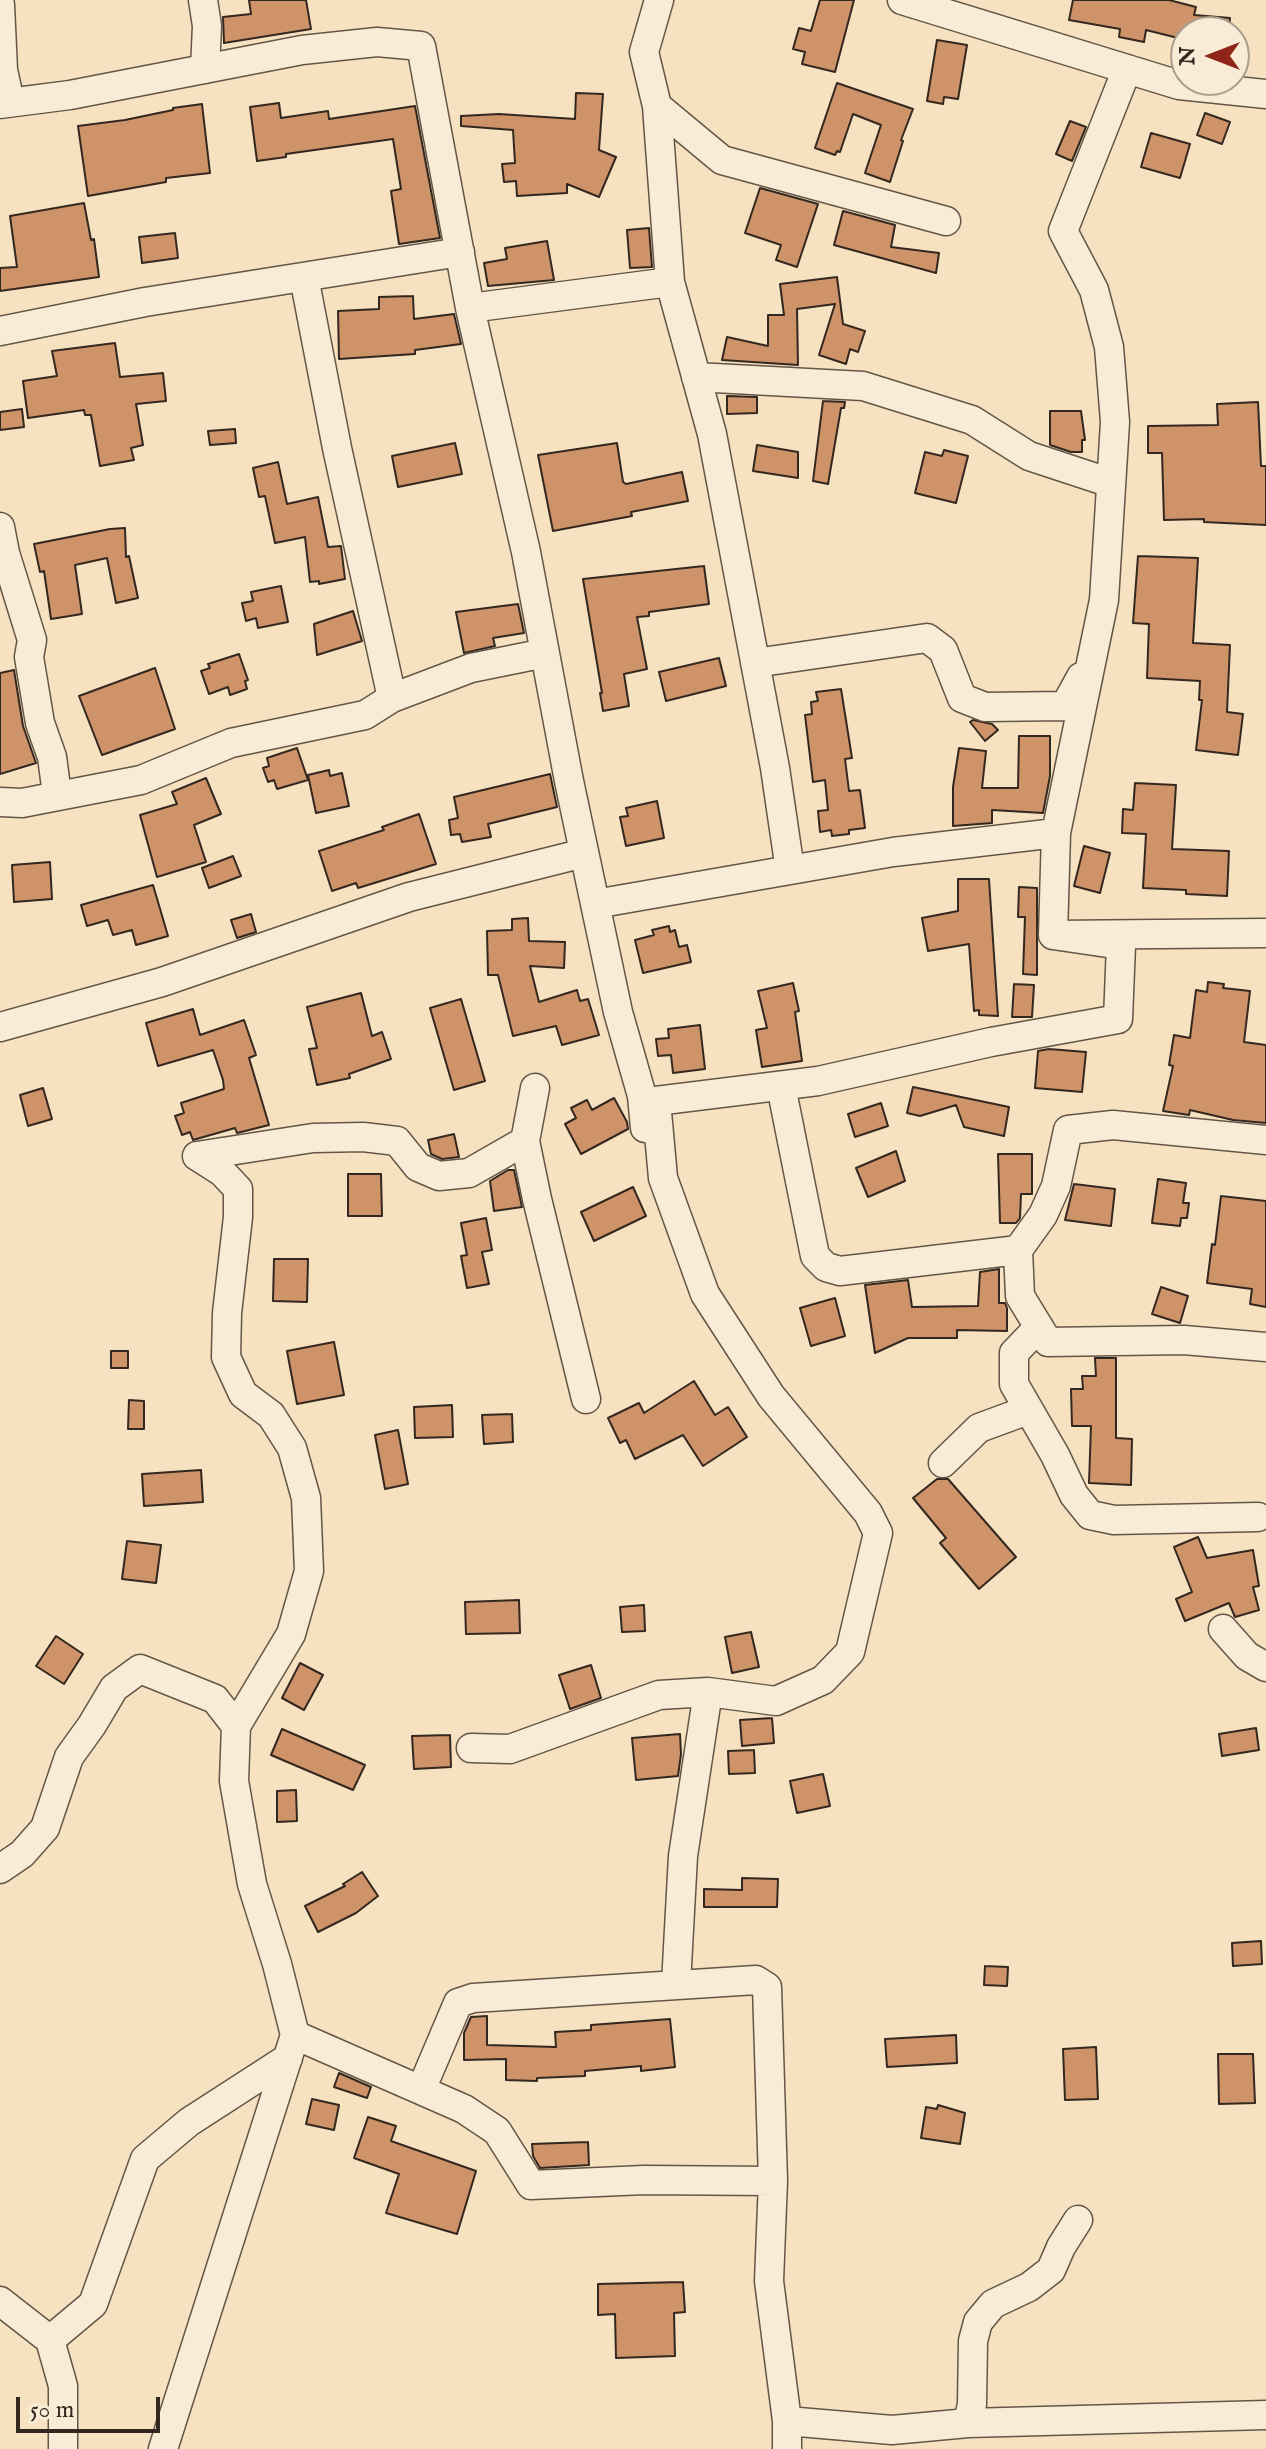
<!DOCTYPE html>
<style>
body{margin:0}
#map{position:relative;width:1266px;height:2449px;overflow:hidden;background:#f6e1c0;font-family:"IM FELL English",serif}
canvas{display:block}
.north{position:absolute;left:1170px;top:16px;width:80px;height:80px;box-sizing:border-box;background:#f9ecd6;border:2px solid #aa9e8d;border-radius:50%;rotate:270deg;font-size:22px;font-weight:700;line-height:32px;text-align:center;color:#33281f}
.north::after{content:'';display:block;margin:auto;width:28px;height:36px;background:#8f2418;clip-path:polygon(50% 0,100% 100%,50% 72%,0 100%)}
.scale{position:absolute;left:16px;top:2397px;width:144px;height:36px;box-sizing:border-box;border:4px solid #33281f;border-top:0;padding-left:10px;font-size:24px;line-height:28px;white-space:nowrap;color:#33281f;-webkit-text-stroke:6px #f9ecd6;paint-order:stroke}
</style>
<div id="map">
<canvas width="1266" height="2449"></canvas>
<div class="north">N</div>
<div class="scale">50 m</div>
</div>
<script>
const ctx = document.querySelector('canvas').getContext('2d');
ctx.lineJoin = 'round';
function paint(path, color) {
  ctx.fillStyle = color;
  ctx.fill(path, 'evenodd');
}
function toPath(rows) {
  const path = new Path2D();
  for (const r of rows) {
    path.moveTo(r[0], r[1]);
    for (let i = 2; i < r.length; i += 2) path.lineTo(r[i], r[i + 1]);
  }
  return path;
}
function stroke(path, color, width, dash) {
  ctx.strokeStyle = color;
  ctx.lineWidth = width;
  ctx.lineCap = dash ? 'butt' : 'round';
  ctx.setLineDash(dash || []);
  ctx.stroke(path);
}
const building = toPath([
 [249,0,306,0,311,29,224,43,223,17,251,14,249,0],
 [820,0,854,0,835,72,802,64,805,52,793,49,799,28,811,31,820,0],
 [1073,0,1169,0,1196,7,1194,15,1230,18,1229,32,1186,32,1186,40,1146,30,1144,42,1119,37,1120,29,1069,20,1073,0],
 [937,40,967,45,958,99,944,97,943,104,927,101,937,40],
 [837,83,913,109,901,140,903,141,890,182,865,173,881,125,853,114,840,152,837,151,835,155,815,148,837,83],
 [576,93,603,94,599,150,616,157,599,197,567,184,567,193,517,196,516,181,504,182,502,164,515,163,513,130,461,126,461,116,499,114,575,119,576,93],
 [279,103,281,118,328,111,329,119,415,106,440,238,399,244,391,191,401,189,393,139,286,154,286,157,257,161,250,107,279,103],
 [202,104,210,173,166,178,166,182,88,196,78,126,125,120,173,110,173,108,202,104],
 [1205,113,1230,122,1222,144,1197,135,1205,113],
 [1070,121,1086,127,1072,161,1056,154,1070,121],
 [1151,133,1190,144,1180,178,1141,167,1151,133],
 [760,188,818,204,797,267,776,260,781,245,745,233,760,188],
 [84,203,91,240,94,239,99,277,0,291,0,268,17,267,10,216,84,203],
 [843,211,895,225,891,247,939,253,936,273,834,245,843,211],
 [649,228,652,267,630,268,627,230,649,228],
 [175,233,178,258,142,263,139,237,175,233],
 [547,241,554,280,488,286,484,263,507,259,505,248,547,241],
 [837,277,843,324,865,331,858,352,850,349,846,364,819,355,835,304,797,309,798,365,722,360,727,337,768,346,768,315,784,315,780,284,837,277],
 [413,296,414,319,454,314,461,344,415,350,415,354,339,359,338,311,379,309,379,297,413,296],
 [115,343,120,377,163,373,166,401,136,404,143,445,131,448,134,460,100,466,91,415,85,415,84,410,28,418,23,381,57,376,52,351,115,343],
 [727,396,757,397,757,413,727,414,727,396],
 [823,401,845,402,844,408,841,408,828,484,813,481,823,401],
 [1258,402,1261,466,1266,466,1266,525,1204,522,1204,519,1164,520,1162,453,1148,453,1148,426,1218,425,1217,404,1258,402],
 [22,409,24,427,0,430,0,412,22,409],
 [1050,411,1081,411,1085,440,1082,440,1082,452,1071,452,1050,445,1050,411],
 [235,429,236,443,210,445,208,431,235,429],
 [455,443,462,474,398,487,392,456,455,443],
 [617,443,623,482,626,484,682,472,688,501,631,512,632,516,553,531,538,455,617,443],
 [757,445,798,452,798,478,753,471,757,445],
 [944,450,968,456,956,503,915,493,925,452,942,456,944,450],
 [278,462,287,504,318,497,328,547,341,546,345,579,319,584,319,581,310,582,305,537,275,543,265,496,259,497,253,468,278,462],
 [125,528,126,557,129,556,138,598,116,603,107,558,75,565,82,614,51,619,44,571,40,572,34,544,110,529,125,528],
 [1138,556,1198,558,1193,643,1230,645,1227,712,1243,714,1238,755,1196,750,1202,700,1199,700,1200,681,1147,678,1149,624,1133,623,1138,556],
 [704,566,709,604,649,612,649,616,637,617,647,669,624,674,629,706,603,711,600,693,602,693,583,579,704,566],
 [281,586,288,622,258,628,256,618,246,621,242,603,253,601,251,592,281,586],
 [518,604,524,633,493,638,495,646,464,653,456,612,518,604],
 [353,611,362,641,317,655,314,624,353,611],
 [239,654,248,680,245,681,247,689,230,695,228,687,209,694,201,671,210,668,208,664,239,654],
 [719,658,726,686,666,701,659,672,719,658],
 [155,668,175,729,102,755,79,696,155,668],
 [14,670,23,726,36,763,0,774,0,673,14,670],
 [841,689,852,758,845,759,849,791,860,790,865,828,849,830,849,834,832,836,831,830,820,832,818,811,828,810,825,780,813,782,805,715,812,714,811,702,818,701,816,692,841,689],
 [973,720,992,724,998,730,985,741,970,722,973,720],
 [1019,736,1050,736,1050,776,1043,813,992,810,992,823,953,826,953,787,959,748,986,751,982,788,1018,788,1019,736],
 [297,748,308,780,277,789,274,780,268,782,263,768,269,766,267,758,297,748],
 [329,770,330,776,342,773,349,806,316,813,308,775,329,770],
 [550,774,557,807,488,824,491,837,462,842,460,834,451,835,449,820,458,818,454,797,550,774],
 [206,778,221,814,194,825,206,862,157,877,140,815,177,804,172,792,206,778],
 [1135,783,1176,785,1172,849,1229,851,1227,896,1186,894,1186,890,1143,888,1146,834,1122,833,1123,809,1133,810,1135,783],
 [657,801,664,838,626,846,620,817,628,816,626,808,657,801],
 [419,814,436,864,358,888,356,883,332,891,319,851,384,830,382,827,419,814],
 [1084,846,1110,853,1100,893,1074,886,1084,846],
 [233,856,241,876,209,888,202,868,233,856],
 [50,862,52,899,14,902,12,865,50,862],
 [958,879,989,879,998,1016,979,1015,979,1010,974,1011,969,944,928,951,922,918,958,911,958,879],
 [153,885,168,936,136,945,132,930,113,935,108,920,87,926,81,905,153,885],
 [1019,887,1037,888,1037,975,1023,974,1025,917,1018,917,1019,887],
 [251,914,256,932,237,938,231,920,251,914],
 [528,918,529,941,565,942,564,968,530,966,539,1002,577,990,580,1001,588,999,599,1035,562,1045,556,1026,513,1036,498,975,488,975,487,931,512,930,512,919,528,918],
 [669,926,670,932,675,930,679,947,687,945,691,962,643,973,635,940,654,935,652,930,669,926],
 [1208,982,1224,984,1223,988,1250,991,1244,1042,1266,1045,1266,1123,1233,1120,1190,1110,1189,1115,1163,1111,1173,1066,1169,1065,1174,1035,1190,1038,1196,990,1207,992,1208,982],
 [793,983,799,1011,795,1012,802,1061,762,1067,756,1030,767,1028,758,991,793,983],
 [1014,984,1034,985,1032,1017,1012,1017,1014,984],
 [361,993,372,1036,382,1032,391,1059,349,1074,350,1078,317,1085,309,1049,317,1048,307,1007,361,993],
 [461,999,485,1081,454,1090,430,1008,461,999],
 [193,1009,200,1035,244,1020,256,1055,249,1058,269,1125,237,1133,235,1128,193,1140,190,1132,182,1135,175,1116,184,1113,181,1103,224,1089,223,1080,213,1050,158,1066,146,1023,193,1009],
 [700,1025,705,1069,673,1073,671,1055,658,1056,656,1039,669,1038,668,1029,700,1025],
 [1049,1049,1086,1052,1082,1092,1035,1088,1038,1051,1049,1049],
 [913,1087,1009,1107,1004,1136,964,1127,956,1105,920,1116,907,1113,913,1087],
 [43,1088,52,1119,28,1126,20,1095,43,1088],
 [614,1098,627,1122,628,1129,581,1154,565,1124,576,1118,571,1108,587,1100,592,1110,614,1098],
 [881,1103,888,1126,855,1137,848,1114,881,1103],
 [454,1134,459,1157,442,1159,431,1154,428,1140,454,1134],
 [896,1151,905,1181,868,1197,856,1168,896,1151],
 [998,1154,1032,1154,1032,1194,1021,1194,1020,1218,1016,1223,1000,1223,998,1154],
 [508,1170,514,1170,522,1207,494,1211,490,1181,508,1170],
 [348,1174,381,1174,382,1216,348,1216,348,1174],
 [1158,1179,1186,1183,1183,1203,1189,1203,1187,1218,1181,1218,1180,1226,1152,1223,1158,1179],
 [1074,1184,1115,1189,1111,1226,1065,1220,1074,1184],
 [633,1187,646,1216,594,1241,581,1212,633,1187],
 [1221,1196,1266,1201,1266,1307,1250,1304,1252,1289,1207,1283,1212,1244,1215,1245,1221,1196],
 [486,1218,492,1250,482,1252,489,1284,467,1288,461,1256,467,1255,461,1223,486,1218],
 [274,1259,308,1259,307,1302,273,1301,274,1259],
 [999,1269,999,1303,1005,1303,1007,1308,1007,1331,957,1330,957,1338,908,1338,875,1353,865,1285,908,1280,912,1307,978,1306,980,1272,999,1269],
 [1161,1287,1188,1296,1180,1323,1152,1314,1161,1287],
 [835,1298,845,1336,811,1346,800,1308,835,1298],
 [334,1342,344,1395,297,1404,287,1351,334,1342],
 [111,1351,128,1351,128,1368,111,1368,111,1351],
 [1095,1358,1116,1358,1116,1438,1132,1439,1131,1485,1089,1483,1091,1426,1072,1426,1071,1389,1083,1389,1082,1376,1096,1376,1095,1358],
 [694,1381,715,1415,728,1407,747,1437,703,1466,683,1435,635,1459,626,1440,620,1443,608,1418,639,1403,644,1413,694,1381],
 [129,1400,144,1401,144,1429,128,1429,129,1400],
 [452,1405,453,1437,415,1438,414,1407,452,1405],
 [512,1414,513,1442,484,1444,482,1415,512,1414],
 [398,1430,408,1484,385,1489,375,1435,398,1430],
 [201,1470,203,1502,144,1506,142,1474,201,1470],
 [937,1479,948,1479,1016,1557,979,1589,940,1543,946,1538,913,1498,937,1479],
 [1198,1537,1207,1558,1253,1550,1259,1586,1253,1587,1259,1610,1235,1617,1229,1603,1185,1621,1176,1599,1192,1592,1174,1547,1198,1537],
 [127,1541,161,1545,156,1583,122,1579,127,1541],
 [519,1600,520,1633,466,1634,465,1602,519,1600],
 [644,1605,645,1631,622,1632,620,1607,644,1605],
 [751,1632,759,1667,732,1673,725,1637,751,1632],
 [56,1636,83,1654,64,1684,36,1666,56,1636],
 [300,1663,323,1675,304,1710,282,1698,300,1663],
 [591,1665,601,1698,570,1709,559,1675,591,1665],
 [772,1718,774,1743,742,1746,740,1720,772,1718],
 [1256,1728,1259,1750,1222,1756,1219,1734,1256,1728],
 [282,1729,365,1765,353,1790,271,1755,282,1729],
 [680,1734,681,1754,678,1776,636,1780,632,1738,680,1734],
 [450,1735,451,1767,414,1769,412,1736,450,1735],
 [754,1750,755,1773,729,1774,728,1751,754,1750],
 [823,1774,830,1806,797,1813,790,1781,823,1774],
 [296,1790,297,1821,277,1822,277,1791,296,1790],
 [362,1872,378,1896,356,1913,318,1932,305,1906,345,1886,343,1884,362,1872],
 [742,1878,778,1879,777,1907,704,1907,704,1889,742,1890,742,1878],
 [1261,1941,1262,1964,1233,1966,1232,1943,1261,1941],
 [985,1966,1008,1967,1007,1986,984,1985,985,1966],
 [487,2016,487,2045,556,2047,555,2032,591,2030,591,2025,670,2019,675,2067,641,2071,641,2066,585,2071,585,2076,537,2078,537,2081,506,2080,506,2059,464,2060,464,2033,471,2017,487,2016],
 [956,2035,957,2063,887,2067,885,2039,956,2035],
 [1096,2047,1098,2099,1065,2100,1063,2049,1096,2047],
 [1218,2054,1253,2054,1255,2103,1219,2104,1218,2054],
 [339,2073,371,2087,367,2098,334,2087,339,2073],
 [312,2099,339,2105,334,2130,306,2124,312,2099],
 [938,2105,965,2113,960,2144,921,2138,926,2107,937,2109,938,2105],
 [368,2117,396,2126,391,2141,476,2171,457,2234,386,2213,399,2174,354,2158,368,2117],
 [588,2142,589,2165,540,2168,533,2156,532,2144,588,2142],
 [683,2282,685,2312,674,2313,675,2356,616,2358,615,2314,598,2315,598,2284,683,2282]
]);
const minor = toPath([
 [203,0,207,26,205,69],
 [659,0,644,52,657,106,670,282,712,434,775,768,790,870,893,852,1056,833,1053,935,1266,933],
 [902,0,1179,85,1266,94],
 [0,5,3,70,10,102],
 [0,104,70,95,302,50,377,42,421,46,470,308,670,282],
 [657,106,722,160,946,221],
 [304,277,337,448,392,698],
 [470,308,526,552,569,781,618,1012,642,1096,645,1128],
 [0,331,145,302,460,252],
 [696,377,863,386,972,420,1029,456,1111,483],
 [0,527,5,553,32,640,29,657,40,723,52,757,57,794],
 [755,663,927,638,943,650,962,698,985,707,1065,706,1081,677],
 [0,802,22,803,141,780,231,743,365,715,392,698,471,668,545,653],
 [1056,833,1104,600,1115,422,1109,347,1094,290,1063,231,1127,69],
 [595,904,790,870],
 [0,1027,162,982,409,897,584,853],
 [781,1086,815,1256,826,1267,840,1271,1018,1250],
 [535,1088,525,1141,537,1199,586,1399],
 [1266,1140,1113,1125,1068,1130,1056,1186,1043,1215,1018,1250,1020,1296,1048,1342,1184,1340,1266,1347],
 [197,1156,222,1172,238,1189,238,1217,227,1313,226,1357,243,1394,271,1415,292,1448,306,1498,309,1571,291,1634,236,1726],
 [197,1156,313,1138,363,1137,397,1141,418,1167,439,1176,469,1173,525,1141],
 [1039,1327,1014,1353,1014,1384,1055,1455,1074,1495,1090,1515,1114,1520,1258,1517],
 [943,1463,979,1428,1028,1410],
 [1223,1629,1247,1656,1266,1667],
 [471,1748,510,1749,659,1695,708,1692,776,1701,823,1680,850,1652,878,1533,868,1513,771,1396,705,1294,663,1178,656,1101,818,1081,991,1042,1118,1019,1121,945,1053,935],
 [0,1869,22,1854,45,1828,69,1757,92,1725,114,1688,140,1669,215,1699,236,1726,234,1781,252,1884,277,1964,295,2035,163,2449],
 [676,1984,683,1856,708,1692],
 [295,2035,464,2109,497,2131,531,2185,644,2180,773,2181],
 [421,2090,458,2003,473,1998,756,1980,767,1987,773,2181,769,2281,787,2421,787,2449],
 [0,2301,50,2340,63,2386,63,2449],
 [50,2340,93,2304,145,2159,189,2122,288,2058],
 [787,2421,892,2430,968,2423,1266,2415],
 [968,2423,972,2404,973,2341,978,2322,993,2304,1029,2287,1051,2270,1061,2247,1078,2220]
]);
paint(building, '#cf936a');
stroke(building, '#33281f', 2);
stroke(minor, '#645647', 31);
stroke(minor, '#f9ecd6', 28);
</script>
